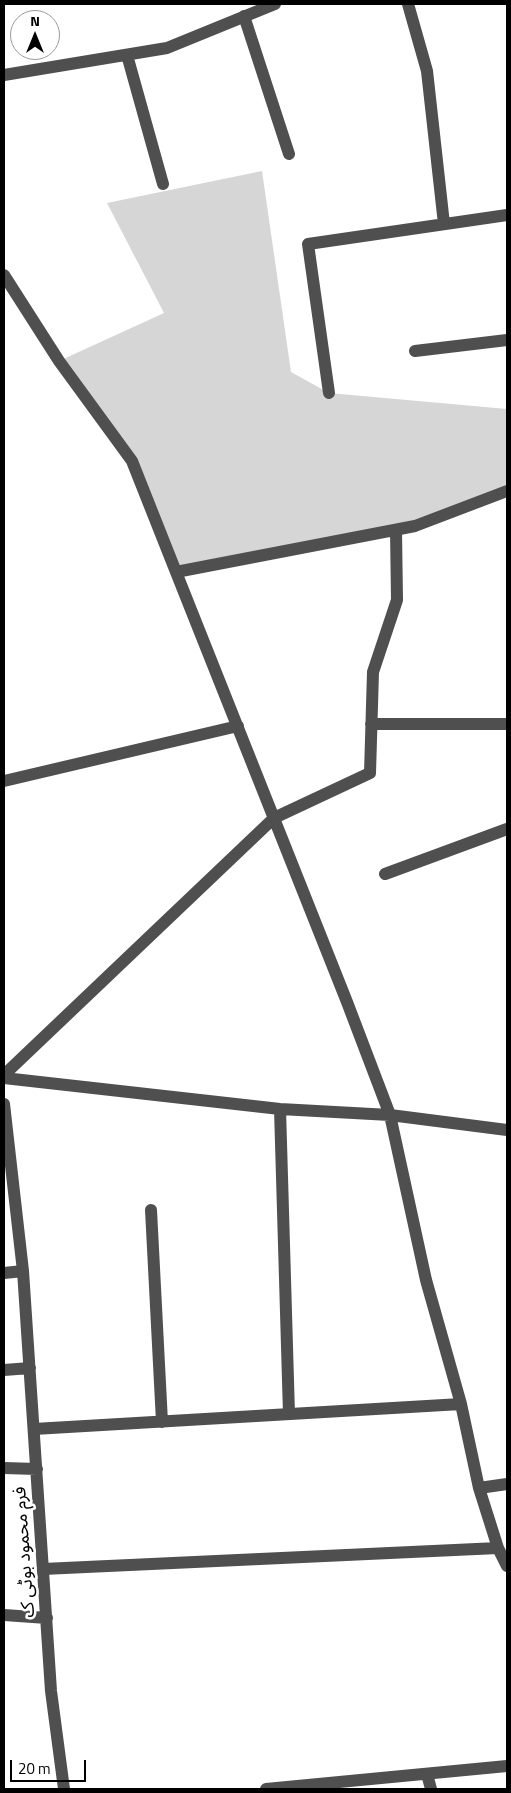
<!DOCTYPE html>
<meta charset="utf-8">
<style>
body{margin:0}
#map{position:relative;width:511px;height:1793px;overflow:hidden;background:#fff;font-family:"Titillium Web",sans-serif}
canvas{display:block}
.frame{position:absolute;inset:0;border:5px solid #000;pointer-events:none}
.north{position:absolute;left:10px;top:10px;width:50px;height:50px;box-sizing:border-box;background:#fff;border:1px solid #999;border-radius:50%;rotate:0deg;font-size:14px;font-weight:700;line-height:20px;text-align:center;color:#000}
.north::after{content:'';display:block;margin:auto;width:18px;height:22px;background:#000;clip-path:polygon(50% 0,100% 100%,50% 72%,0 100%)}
.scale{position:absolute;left:10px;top:1760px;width:76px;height:22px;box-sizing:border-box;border:2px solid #000;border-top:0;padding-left:6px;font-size:15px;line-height:18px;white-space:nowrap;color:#000;-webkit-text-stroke:4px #fff;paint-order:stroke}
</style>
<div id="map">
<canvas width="511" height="1793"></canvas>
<div class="frame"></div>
<div class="north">N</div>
<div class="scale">20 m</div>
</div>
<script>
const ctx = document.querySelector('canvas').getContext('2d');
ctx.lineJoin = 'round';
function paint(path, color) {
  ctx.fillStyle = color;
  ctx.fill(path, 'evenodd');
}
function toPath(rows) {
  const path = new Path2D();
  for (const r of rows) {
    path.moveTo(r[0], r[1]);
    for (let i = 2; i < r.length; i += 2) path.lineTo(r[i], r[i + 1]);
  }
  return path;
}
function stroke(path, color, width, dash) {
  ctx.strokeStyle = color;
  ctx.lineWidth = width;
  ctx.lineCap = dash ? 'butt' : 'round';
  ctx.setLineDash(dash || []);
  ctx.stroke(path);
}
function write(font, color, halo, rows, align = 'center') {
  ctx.font = font + ' "Titillium Web","Noto Sans Arabic",sans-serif';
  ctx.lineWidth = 5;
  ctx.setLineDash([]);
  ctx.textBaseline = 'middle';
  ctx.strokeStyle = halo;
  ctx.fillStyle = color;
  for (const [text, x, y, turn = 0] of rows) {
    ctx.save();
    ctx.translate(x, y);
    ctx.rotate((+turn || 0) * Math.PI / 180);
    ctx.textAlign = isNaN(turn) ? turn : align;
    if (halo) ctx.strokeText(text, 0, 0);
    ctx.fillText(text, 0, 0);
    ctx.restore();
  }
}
const green = toPath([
 [262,171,291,372,329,393,507,409,507,491,415,526,176,572,132,461,59,361,164,313,107,203]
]);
const minor = toPath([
 [408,4,427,71,444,224],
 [244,16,289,154],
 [127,55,163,184],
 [4,75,167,48,275,4],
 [4,275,59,361,132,461,176,572],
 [415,351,507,340],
 [329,393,308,244,507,215],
 [507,491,415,526,176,572,347,1002,390,1115,426,1280,461,1404,479,1488,498,1548,507,1566],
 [371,724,507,724],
 [4,781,238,726],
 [385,874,507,829],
 [4,1075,274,818,370,773,373,672,397,600,396,530],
 [4,1078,280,1109,390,1115,507,1130],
 [4,1104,23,1271,51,1691,64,1789],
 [280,1109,289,1414],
 [151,1210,162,1422],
 [4,1273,23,1271],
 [4,1370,30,1368],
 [34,1429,461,1404],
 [4,1468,37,1469],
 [479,1488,507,1484],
 [43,1569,498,1548],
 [4,1615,47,1618],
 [427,1774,431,1789],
 [266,1789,507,1766]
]);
const streetNames = [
 ["فرم محمود بوٹی ک",25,1552,-94]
];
paint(green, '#d6d6d6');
stroke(minor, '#4f4f4f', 12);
write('18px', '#000', '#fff', streetNames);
</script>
